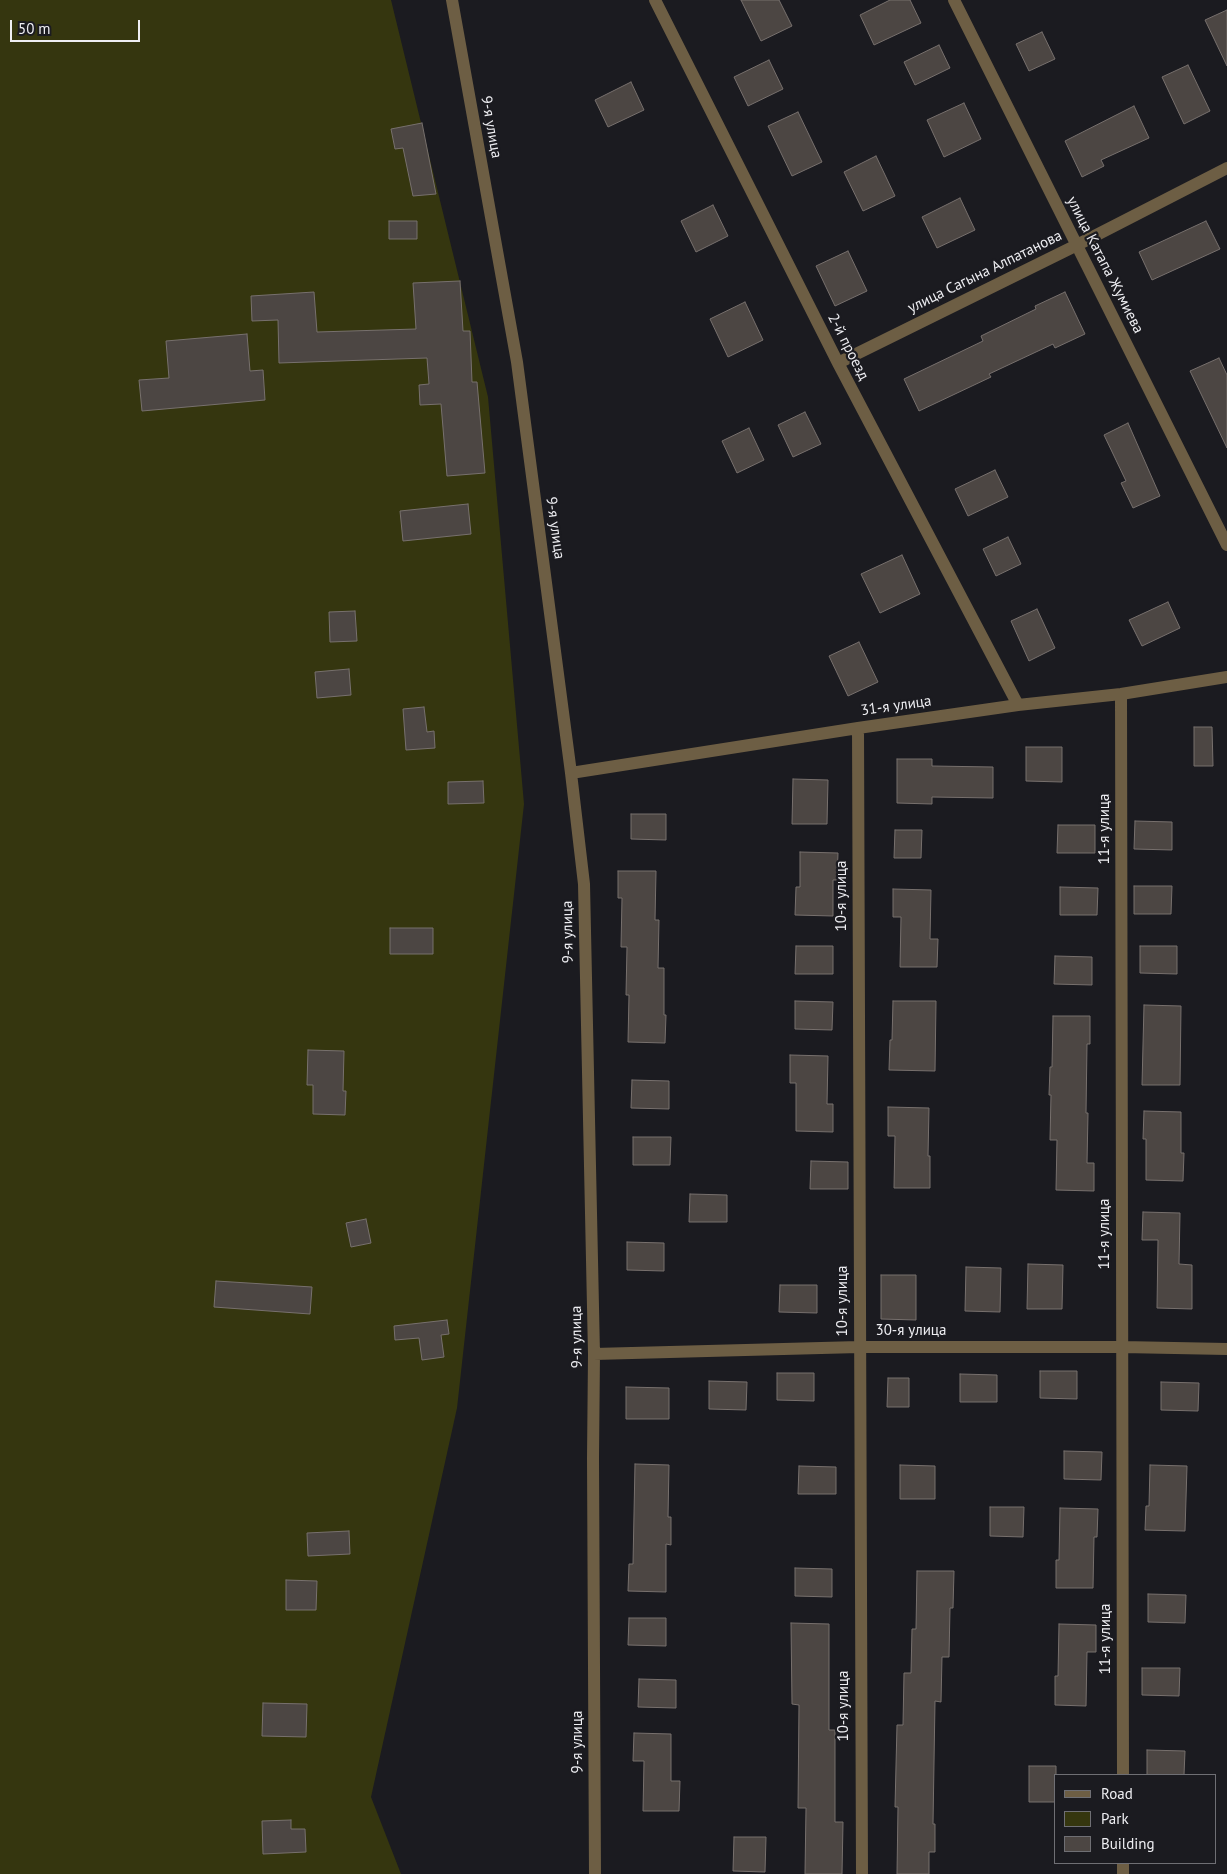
<!DOCTYPE html>
<meta charset="utf-8">
<style>
body{margin:0}
#map{position:relative;width:1227px;height:1874px;overflow:hidden;background:#1b1b20;font-family:"PT Sans",sans-serif}
canvas{display:block}
.legend{position:absolute;left:1054px;top:1774px;width:162px;height:90px;box-sizing:border-box;background:#1b1b20;border:1px solid #6f6f74;margin:0;padding:6px 9px;list-style:none;font-size:15px;color:#eeeef2}
.legend li{display:flex;align-items:center;gap:10px;height:25px}
.legend b{width:25px;border:1px solid #6f6f74}
.scale{position:absolute;left:10px;top:20px;width:130px;height:22px;box-sizing:border-box;border:2px solid #eeeef2;border-top:0;padding-left:6px;font-size:15px;line-height:18px;white-space:nowrap;color:#eeeef2;-webkit-text-stroke:4px #1b1b20;paint-order:stroke}
</style>
<div id="map">
<canvas width="1227" height="1874"></canvas>
<ul class="legend">
<li><b style="height:6px;background:#6d5e44"></b>Road</li>
<li><b style="height:14px;background:#35360f"></b>Park</li>
<li><b style="height:14px;background:#4c4643"></b>Building</li>
</ul>
<div class="scale">50 m</div>
</div>
<script>
const ctx = document.querySelector('canvas').getContext('2d');
ctx.lineJoin = 'round';
function paint(path, color) {
  ctx.fillStyle = color;
  ctx.fill(path, 'evenodd');
}
function toPath(rows) {
  const path = new Path2D();
  for (const r of rows) {
    path.moveTo(r[0], r[1]);
    for (let i = 2; i < r.length; i += 2) path.lineTo(r[i], r[i + 1]);
  }
  return path;
}
function stroke(path, color, width, dash) {
  ctx.strokeStyle = color;
  ctx.lineWidth = width;
  ctx.lineCap = dash ? 'butt' : 'round';
  ctx.setLineDash(dash || []);
  ctx.stroke(path);
}
function write(font, color, halo, rows, align = 'center') {
  ctx.font = font + ' "PT Sans",sans-serif';
  ctx.lineWidth = 4.5;
  ctx.setLineDash([]);
  ctx.textBaseline = 'middle';
  ctx.strokeStyle = halo;
  ctx.fillStyle = color;
  for (const [text, x, y, turn = 0] of rows) {
    ctx.save();
    ctx.translate(x, y);
    ctx.rotate((+turn || 0) * Math.PI / 180);
    ctx.textAlign = isNaN(turn) ? turn : align;
    if (halo) ctx.strokeText(text, 0, 0);
    ctx.fillText(text, 0, 0);
    ctx.restore();
  }
}
const green = toPath([
 [0,0,391,0,488,397,524,804,457,1408,371,1797,401,1874,0,1874]
]);
const building = toPath([
 [741,0,779,0,792,26,761,41,741,0],
 [890,0,910,0,921,23,874,45,860,15,890,0],
 [1227,10,1227,66,1205,20,1227,10],
 [1042,32,1055,59,1029,71,1016,44,1042,32],
 [939,45,950,68,915,85,904,62,939,45],
 [769,60,783,89,748,106,734,77,769,60],
 [1188,65,1210,111,1184,124,1162,77,1188,65],
 [631,82,644,110,608,127,595,100,631,82],
 [964,103,981,139,944,157,927,120,964,103],
 [1134,106,1149,138,1101,160,1104,166,1082,177,1065,141,1134,106],
 [798,112,822,162,792,176,768,126,798,112],
 [422,123,436,194,413,196,403,148,395,149,391,129,422,123],
 [876,156,895,196,863,211,844,172,876,156],
 [960,198,975,230,937,248,922,217,960,198],
 [713,205,728,236,696,252,681,221,713,205],
 [389,221,417,221,417,239,389,239,389,221],
 [1206,221,1220,249,1152,280,1139,252,1206,221],
 [848,251,867,291,835,306,816,266,848,251],
 [460,281,463,331,470,331,472,382,477,382,485,473,447,476,441,404,420,405,419,385,429,384,427,358,279,363,278,320,252,321,251,296,314,292,317,332,416,329,413,283,460,281],
 [1065,292,1085,334,1055,348,1053,344,989,374,991,377,919,411,904,379,983,341,981,336,1036,309,1035,306,1065,292],
 [745,302,763,340,728,357,710,319,745,302],
 [247,334,250,371,263,370,265,400,142,411,139,380,169,378,166,341,247,334],
 [1219,358,1227,375,1227,448,1190,371,1219,358],
 [805,412,821,444,793,457,778,425,805,412],
 [1128,423,1160,496,1133,508,1121,483,1126,481,1104,435,1128,423],
 [749,428,764,460,737,473,722,441,749,428],
 [995,470,1008,497,968,516,955,489,995,470],
 [468,504,471,534,403,541,400,511,468,504],
 [1008,537,1021,564,996,576,983,549,1008,537],
 [902,555,920,594,880,613,861,574,902,555],
 [1168,602,1180,628,1142,646,1129,620,1168,602],
 [1037,609,1055,648,1029,661,1011,621,1037,609],
 [355,611,357,641,330,642,329,612,355,611],
 [859,642,878,682,848,696,829,656,859,642],
 [349,669,351,695,317,698,315,672,349,669],
 [424,707,427,732,434,731,435,748,406,750,403,709,424,707],
 [1194,727,1212,727,1213,766,1194,766,1194,727],
 [1026,747,1062,747,1062,782,1026,781,1026,747],
 [897,759,932,759,932,766,993,767,993,798,932,797,932,804,897,803,897,759],
 [793,779,828,780,827,824,792,824,793,779],
 [483,781,484,803,448,804,448,782,483,781],
 [631,814,666,814,666,840,631,839,631,814],
 [1135,821,1172,822,1172,850,1134,849,1135,821],
 [1058,825,1095,825,1095,853,1057,853,1058,825],
 [895,830,922,830,921,858,894,858,895,830],
 [800,852,838,853,837,880,833,880,833,916,795,915,796,887,800,887,800,852],
 [618,871,656,871,655,920,659,920,658,968,664,968,664,1015,666,1015,665,1043,628,1042,629,995,626,995,627,947,621,947,622,898,618,898,618,871],
 [1134,886,1172,886,1171,914,1134,914,1134,886],
 [1060,887,1098,888,1097,915,1060,915,1060,887],
 [893,889,931,890,930,939,938,939,937,967,900,967,901,917,893,917,893,889],
 [390,928,433,928,433,954,390,954,390,928],
 [796,946,833,946,833,974,795,974,796,946],
 [1140,946,1177,946,1177,974,1140,973,1140,946],
 [1055,956,1092,957,1092,985,1054,984,1055,956],
 [795,1001,833,1002,832,1030,795,1029,795,1001],
 [893,1001,936,1001,935,1071,889,1070,890,1040,892,1040,893,1001],
 [1144,1005,1181,1006,1180,1085,1142,1085,1144,1005],
 [1053,1016,1090,1016,1090,1044,1087,1044,1086,1113,1088,1113,1087,1163,1094,1163,1094,1191,1056,1190,1057,1140,1050,1140,1051,1095,1049,1095,1050,1067,1052,1067,1053,1016],
 [308,1050,344,1051,343,1091,346,1091,345,1115,313,1114,313,1085,307,1085,308,1050],
 [790,1055,828,1056,827,1104,833,1104,833,1132,796,1131,796,1083,790,1083,790,1055],
 [632,1080,669,1081,669,1109,631,1108,632,1080],
 [888,1107,929,1108,928,1156,930,1156,930,1188,894,1188,895,1136,888,1136,888,1107],
 [1144,1111,1181,1112,1181,1153,1184,1153,1183,1181,1146,1180,1146,1139,1143,1139,1144,1111],
 [633,1137,671,1137,670,1165,633,1165,633,1137],
 [811,1161,848,1162,848,1189,810,1189,811,1161],
 [690,1194,727,1195,727,1222,689,1222,690,1194],
 [1143,1212,1180,1213,1179,1264,1192,1265,1192,1309,1157,1308,1158,1240,1142,1240,1143,1212],
 [366,1219,371,1243,351,1247,346,1223,366,1219],
 [627,1242,664,1243,664,1271,627,1270,627,1242],
 [1028,1264,1063,1265,1062,1309,1027,1309,1028,1264],
 [966,1267,1001,1268,1000,1312,965,1311,966,1267],
 [881,1275,916,1275,916,1320,881,1319,881,1275],
 [216,1281,312,1287,310,1314,214,1307,216,1281],
 [780,1285,817,1285,817,1313,779,1312,780,1285],
 [447,1320,449,1334,441,1335,444,1357,422,1360,419,1338,395,1340,394,1326,447,1320],
 [1040,1371,1077,1371,1077,1399,1040,1398,1040,1371],
 [777,1373,814,1373,814,1401,777,1400,777,1373],
 [960,1374,997,1375,997,1402,960,1402,960,1374],
 [888,1378,909,1378,909,1407,887,1407,888,1378],
 [709,1381,747,1382,746,1410,709,1409,709,1381],
 [1161,1382,1199,1383,1198,1411,1161,1410,1161,1382],
 [626,1387,669,1388,669,1419,626,1419,626,1387],
 [1064,1451,1102,1452,1101,1480,1064,1479,1064,1451],
 [635,1464,669,1465,668,1517,671,1517,671,1545,666,1544,666,1592,628,1591,629,1564,633,1564,635,1464],
 [900,1465,935,1466,935,1499,900,1499,900,1465],
 [1150,1465,1187,1466,1185,1531,1145,1530,1146,1506,1149,1506,1150,1465],
 [799,1466,836,1467,836,1494,798,1494,799,1466],
 [990,1507,1024,1507,1023,1537,990,1536,990,1507],
 [1060,1508,1098,1509,1097,1537,1094,1537,1093,1588,1056,1588,1056,1560,1059,1560,1060,1508],
 [349,1531,350,1554,308,1556,307,1533,349,1531],
 [795,1568,832,1569,832,1597,795,1596,795,1568],
 [917,1571,954,1571,953,1608,950,1608,949,1657,942,1657,941,1702,935,1701,933,1824,935,1824,935,1852,929,1852,929,1874,897,1874,898,1807,895,1807,897,1725,903,1725,904,1673,911,1673,912,1629,916,1629,917,1571],
 [286,1580,317,1581,316,1610,286,1610,286,1580],
 [1148,1594,1186,1595,1185,1623,1148,1622,1148,1594],
 [629,1618,666,1618,666,1646,628,1645,629,1618],
 [791,1623,829,1624,829,1730,835,1730,835,1822,843,1822,842,1874,805,1874,806,1808,798,1808,799,1705,792,1704,791,1623],
 [1059,1624,1096,1625,1096,1652,1087,1652,1086,1706,1055,1705,1055,1676,1058,1676,1059,1624],
 [1142,1668,1180,1668,1179,1696,1142,1695,1142,1668],
 [639,1679,676,1680,676,1708,638,1707,639,1679],
 [263,1703,307,1704,306,1737,262,1736,263,1703],
 [634,1733,671,1734,671,1781,680,1781,679,1811,643,1811,644,1761,633,1761,634,1733],
 [1147,1750,1185,1751,1184,1775,1147,1775,1147,1750],
 [1029,1766,1056,1766,1056,1802,1029,1802,1029,1766],
 [291,1820,291,1829,305,1829,306,1852,263,1854,262,1821,291,1820],
 [734,1837,766,1837,765,1872,733,1871,734,1837]
]);
const minor = toPath([
 [452,0,517,362,571,773,584,884,594,1354,593,1458,595,1874],
 [655,0,838,363,1018,705],
 [954,0,1227,545],
 [838,363,1077,245,1227,168],
 [1121,694,1123,1775],
 [858,728,862,1874],
 [571,773,858,728,1018,705,1121,694,1227,677],
 [594,1354,859,1347,1122,1347,1227,1349],
 [1123,1863,1123,1874]
]);
const streetNames = [
 ["9-я улица",491,127,80],
 ["улица Катапа Жумиева",1105,265,63],
 ["улица Сагына Алпатанова",985,272,-26],
 ["2-й проезд",848,347,63],
 ["9-я улица",555,528,82],
 ["31-я улица",896,706,-8],
 ["11-я улица",1105,829,-90],
 ["10-я улица",842,896,-90],
 ["9-я улица",568,932,-91],
 ["11-я улица",1105,1234,-90],
 ["10-я улица",843,1301,-90],
 ["30-я улица",911,1331],
 ["9-я улица",577,1337,-91],
 ["11-я улица",1106,1639,-90],
 ["10-я улица",844,1706,-90],
 ["9-я улица",578,1742,-90]
];
paint(green, '#35360f');
paint(building, '#4c4643');
stroke(building, '#77706d', 1);
stroke(minor, '#6d5e44', 12);
write('15px', '#eeeef2', '#1b1b20', streetNames);
</script>
